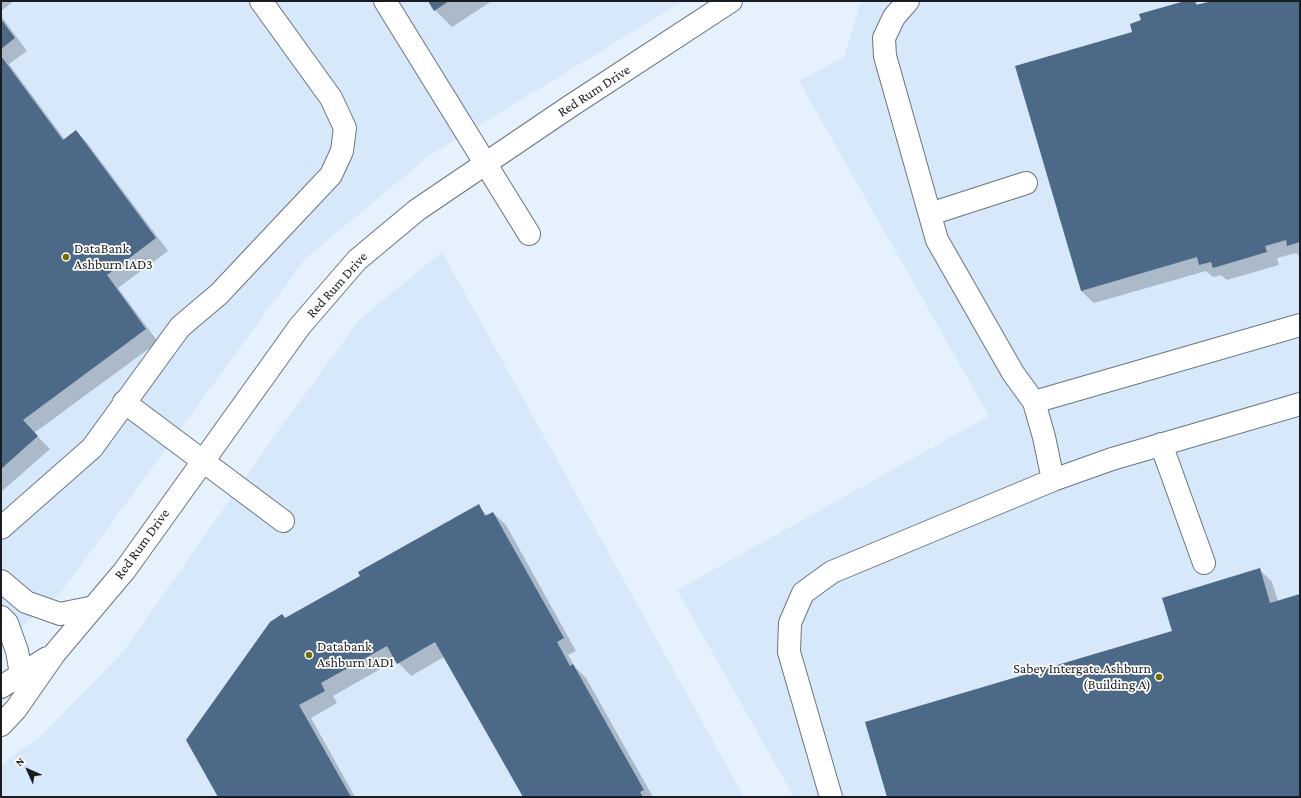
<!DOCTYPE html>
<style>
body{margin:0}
#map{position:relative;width:1301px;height:798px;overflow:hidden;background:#e5f2fe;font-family:"Crimson Pro",serif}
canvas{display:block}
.frame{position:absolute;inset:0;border:2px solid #191d22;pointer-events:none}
.north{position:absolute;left:8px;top:750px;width:40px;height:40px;-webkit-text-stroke:3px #fff;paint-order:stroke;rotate:315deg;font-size:11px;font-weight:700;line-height:16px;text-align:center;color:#191d22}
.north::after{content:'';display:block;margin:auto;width:14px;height:18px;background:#191d22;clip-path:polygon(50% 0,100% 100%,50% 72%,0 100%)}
</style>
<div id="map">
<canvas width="1301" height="798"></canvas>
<div class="frame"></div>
<div class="north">N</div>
</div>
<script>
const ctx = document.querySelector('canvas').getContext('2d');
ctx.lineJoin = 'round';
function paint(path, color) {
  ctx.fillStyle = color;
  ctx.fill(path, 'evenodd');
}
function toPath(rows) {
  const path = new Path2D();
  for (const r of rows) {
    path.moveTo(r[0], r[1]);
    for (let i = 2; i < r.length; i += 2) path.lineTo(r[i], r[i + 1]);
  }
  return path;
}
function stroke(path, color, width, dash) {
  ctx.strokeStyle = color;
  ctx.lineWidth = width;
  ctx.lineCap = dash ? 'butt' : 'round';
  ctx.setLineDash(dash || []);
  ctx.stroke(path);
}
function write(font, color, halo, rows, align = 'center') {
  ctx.font = font + ' "Crimson Pro",serif';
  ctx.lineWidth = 3.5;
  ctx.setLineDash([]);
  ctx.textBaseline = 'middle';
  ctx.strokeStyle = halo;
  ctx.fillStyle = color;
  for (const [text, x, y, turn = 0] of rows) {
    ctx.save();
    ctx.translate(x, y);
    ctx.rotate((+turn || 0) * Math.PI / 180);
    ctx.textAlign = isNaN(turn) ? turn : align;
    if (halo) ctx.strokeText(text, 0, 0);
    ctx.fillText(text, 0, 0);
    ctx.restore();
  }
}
const built = toPath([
 [1,1,683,1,429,156,305,259,61,592,1,645],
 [864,1,1300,1,1300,797,794,797,677,590,989,416,799,81,844,57,860,4],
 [442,252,744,797,1,797,1,765,43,734,123,652,273,438,360,319]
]);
const shadow = toPath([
 [1,1,14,1,1,11],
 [429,1,492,1,452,27,435,10],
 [1189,1,1195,1,1200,6,1215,1,1300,1,1300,257,1296,253,1277,258,1279,265,1227,280,1221,275,1213,277,1206,271,1094,303,1081,291,1133,33,1142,21],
 [1,16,27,51,9,64,65,140,76,131,88,144,168,251,118,288,158,342,34,433,50,449,1,492],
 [478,506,488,516,493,513,506,525,576,651,568,655,575,667,586,678,653,797,525,797,444,657,411,676,396,660,333,696,337,703,311,718,355,797,219,797,285,619,362,576],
 [1260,570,1272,582,1278,601,1300,595,1300,797,888,797,1173,631]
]);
const building = toPath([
 [428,1,449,1,434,11],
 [1185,1,1195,1,1196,5,1212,1,1300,1,1300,242,1287,246,1286,240,1265,246,1267,252,1213,268,1211,262,1199,265,1197,257,1081,291,1015,66,1132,32,1130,24,1141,20,1139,14],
 [1,19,15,38,1,49],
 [1,56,63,140,76,130,156,238,107,275,146,329,23,420,38,436,1,469],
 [479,504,485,516,493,512,564,638,557,642,570,666,573,664,644,790,640,792,643,797,523,797,435,642,397,664,387,646,321,683,325,691,299,705,351,797,218,797,186,740,270,622,282,614,285,618,360,576,358,572],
 [1260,568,1270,603,1300,594,1300,797,887,797,865,722,1172,631,1162,598]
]);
const minor = toPath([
 [385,1,529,234],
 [908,1,894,17,884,38,885,56,937,240,1013,373,1034,402,1300,325],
 [930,214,1026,183],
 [124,402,283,521],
 [1034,402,1044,437,1053,480],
 [1161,444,1204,563],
 [1,528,92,448,180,327,219,294,331,175,342,151,345,128,331,98,261,1],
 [1,581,26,602,60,614,94,607],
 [1,617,7,623,17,651,21,674],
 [1,687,47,658],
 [1,725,16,709,55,653,125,570,300,326,357,260,417,210,569,107,731,1],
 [831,797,789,652,790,623,803,593,832,572,1053,480,1112,459,1300,404]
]);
const markers = [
 [66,257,4,"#776d08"],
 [309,655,4,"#776d08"],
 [1159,677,4,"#776d08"]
];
const streetNames = [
 ["Red Rum Drive",594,91,-33],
 ["Red Rum Drive",337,285,-48],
 ["Red Rum Drive",142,544,-54]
];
const poiNames = [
 ["DataBank",74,249],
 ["Ashburn IAD3",74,265],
 ["Databank",317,647],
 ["Ashburn IAD1",317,663],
 ["Sabey Intergate.Ashburn",1151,669,"right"],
 ["(Building A)",1151,685,"right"]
];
paint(built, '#d6e8fa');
paint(shadow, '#0003');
paint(building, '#4c6a88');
stroke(minor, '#6a7580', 24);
stroke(minor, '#fff', 22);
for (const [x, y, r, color] of markers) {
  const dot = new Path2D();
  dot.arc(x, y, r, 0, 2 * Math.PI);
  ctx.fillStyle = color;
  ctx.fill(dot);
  stroke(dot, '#fff', 1.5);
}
write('14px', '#191d22', '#fff', streetNames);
write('14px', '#191d22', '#fff', poiNames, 'left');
</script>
